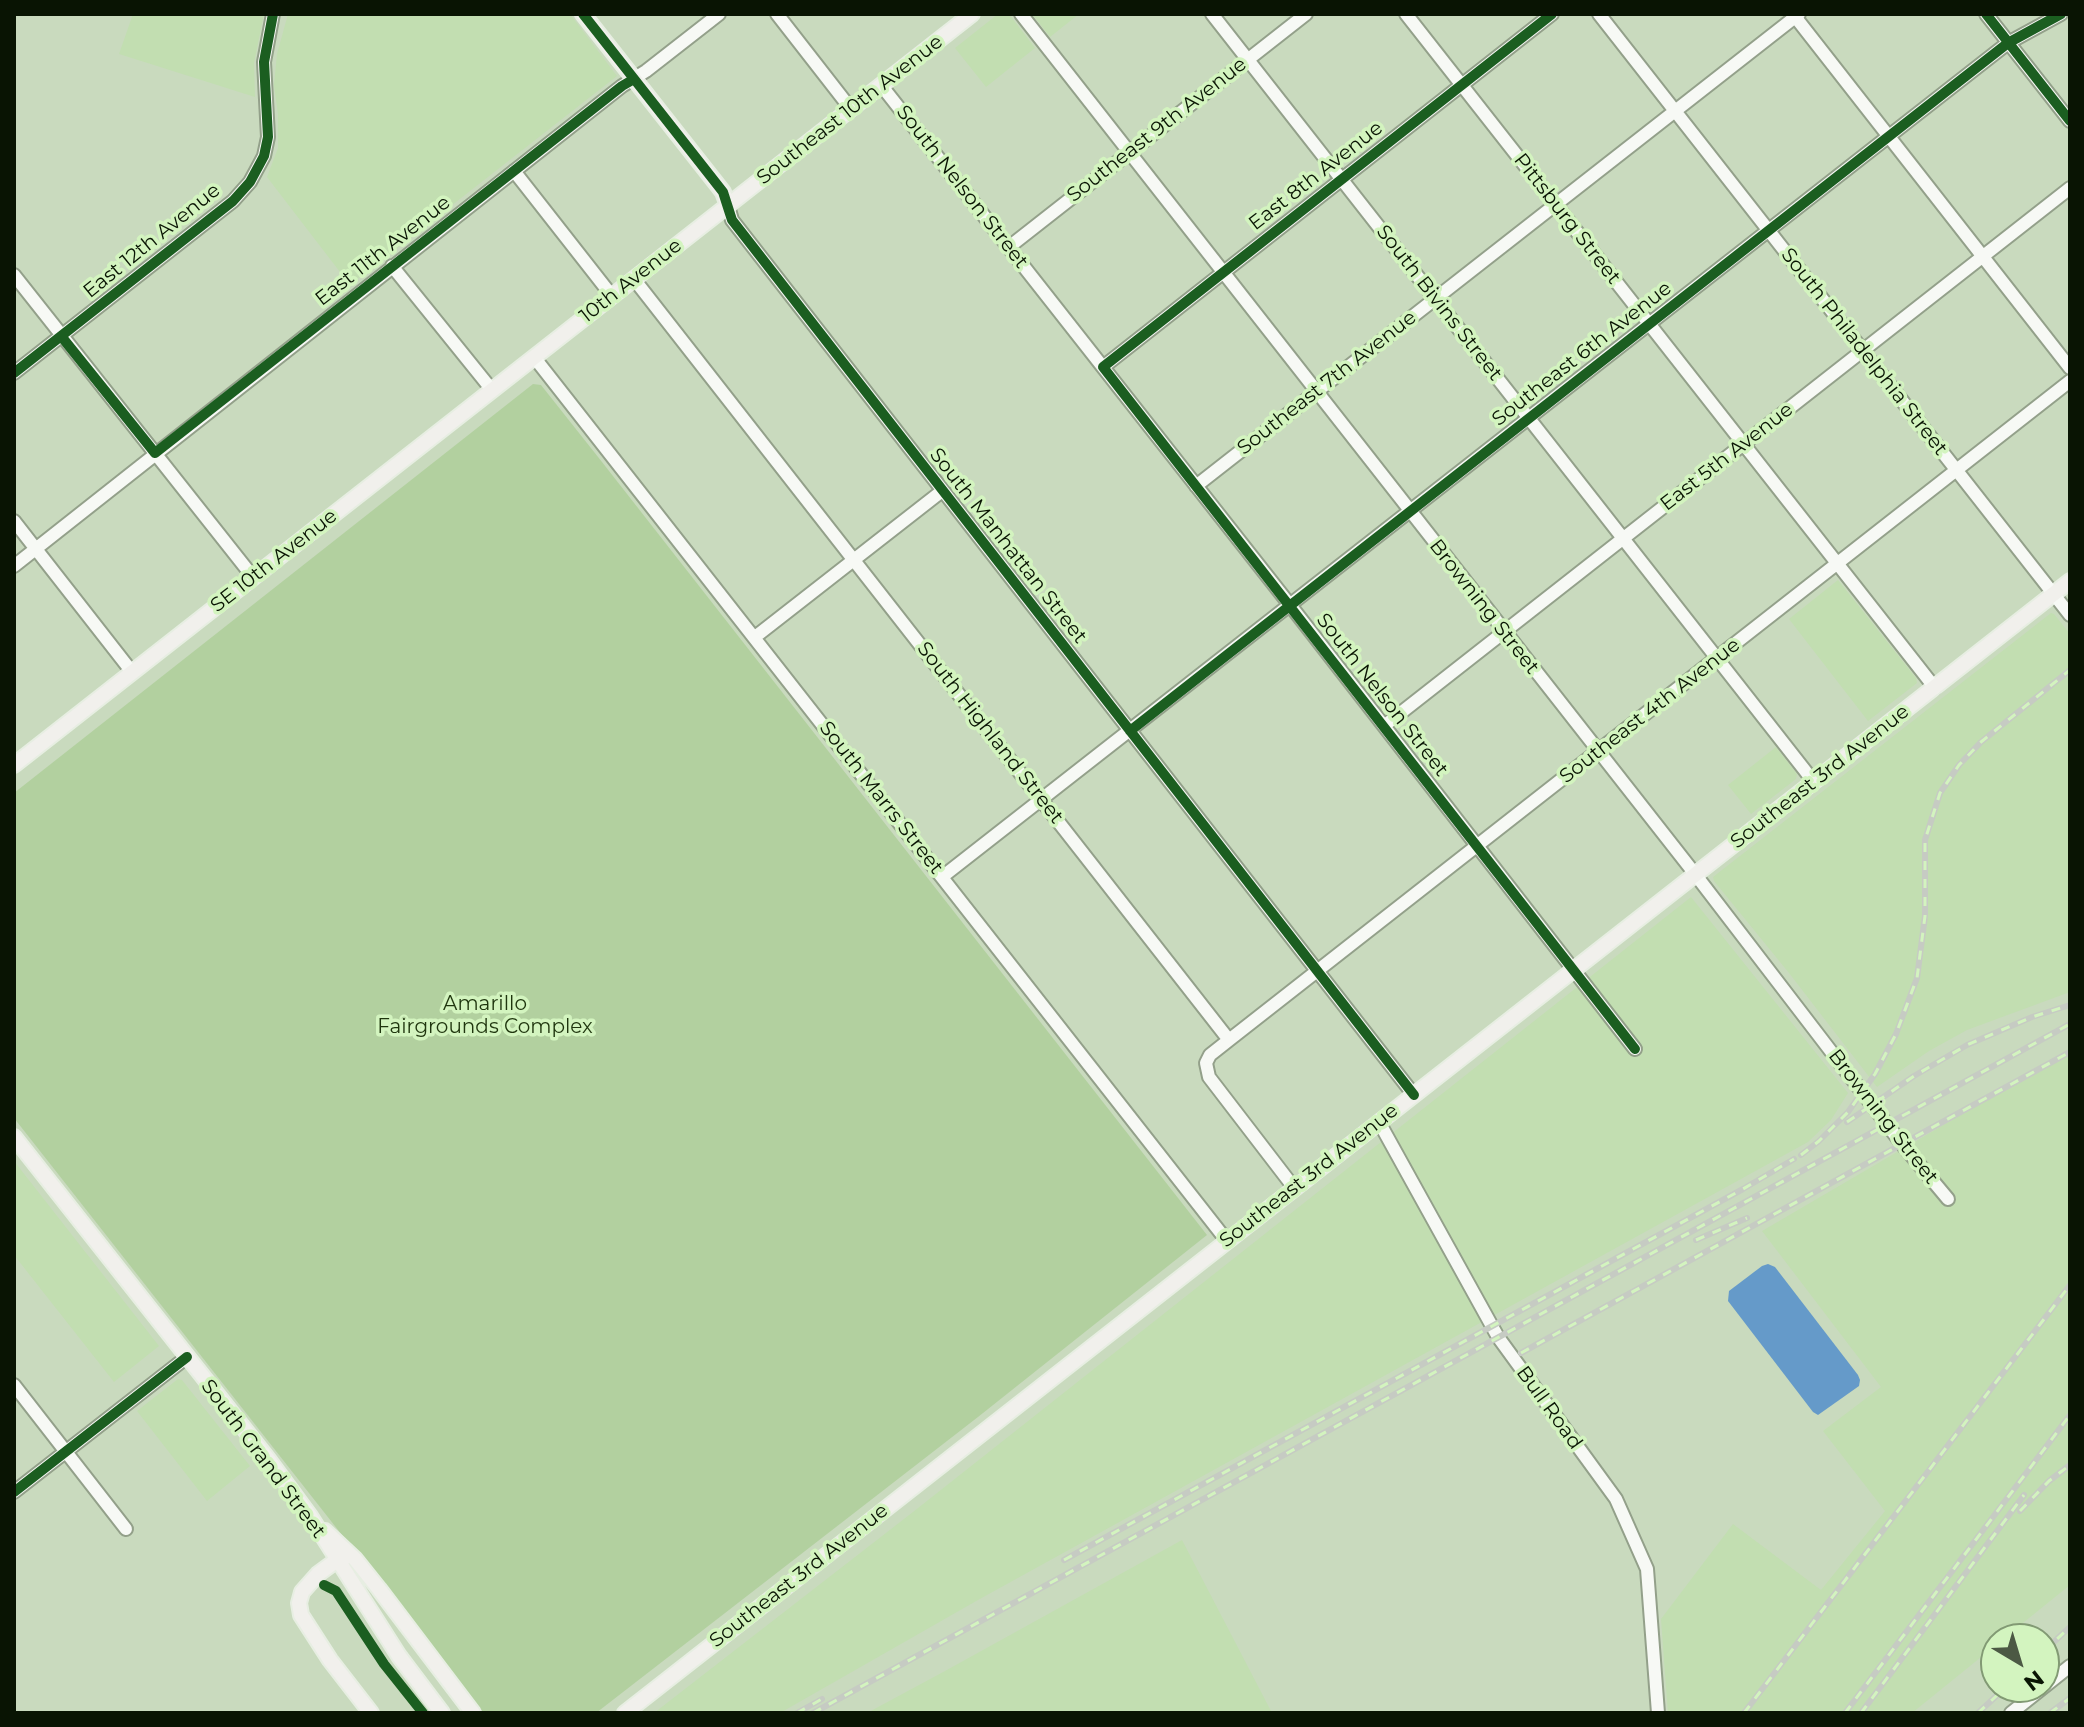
<!DOCTYPE html>
<style>
body{margin:0}
#map{position:relative;width:2084px;height:1727px;overflow:hidden;background:#c9dabe;font-family:Montserrat,sans-serif}
canvas{display:block}
.frame{position:absolute;inset:0;border:16px solid #091403;pointer-events:none}
.north{position:absolute;left:1980px;top:1623px;width:80px;height:80px;box-sizing:border-box;background:#d3f4bf;border:2px solid #829a74;border-radius:50%;rotate:142deg;font-size:22px;font-weight:700;line-height:32px;text-align:center;color:#091403}
.north::after{content:'';display:block;margin:auto;width:28px;height:36px;background:#4c5944;clip-path:polygon(50% 0,100% 100%,50% 72%,0 100%)}
</style>
<div id="map">
<canvas width="2084" height="1727"></canvas>
<div class="frame"></div>
<div class="north">N</div>
</div>
<script>
const ctx = document.querySelector('canvas').getContext('2d');
ctx.lineJoin = 'round';
function paint(path, color) {
  ctx.fillStyle = color;
  ctx.fill(path, 'evenodd');
}
function toPath(rows) {
  const path = new Path2D();
  for (const r of rows) {
    path.moveTo(r[0], r[1]);
    for (let i = 2; i < r.length; i += 2) path.lineTo(r[i], r[i + 1]);
  }
  return path;
}
function stroke(path, color, width, dash) {
  ctx.strokeStyle = color;
  ctx.lineWidth = width;
  ctx.lineCap = dash ? 'butt' : 'round';
  ctx.setLineDash(dash || []);
  ctx.stroke(path);
}
function write(font, color, halo, rows, align = 'center') {
  ctx.font = font + ' Montserrat,sans-serif';
  ctx.lineWidth = 7;
  ctx.setLineDash([]);
  ctx.textBaseline = 'middle';
  ctx.strokeStyle = halo;
  ctx.fillStyle = color;
  for (const [text, x, y, turn = 0] of rows) {
    ctx.save();
    ctx.translate(x, y);
    ctx.rotate((+turn || 0) * Math.PI / 180);
    ctx.textAlign = isNaN(turn) ? turn : align;
    if (halo) ctx.strokeText(text, 0, 0);
    ctx.fillText(text, 0, 0);
    ctx.restore();
  }
}
const built = toPath([
 [133,14,264,14,254,63,255,97,119,54],
 [288,14,570,14,617,76,350,285,267,177,278,148,278,114,274,85,277,54],
 [998,14,1009,14,1035,48,986,87,955,48],
 [1032,14,1079,14,1050,37],
 [1838,580,1916,678,1917,683,1868,721,1789,619],
 [2051,613,2054,614,2070,634,2070,992,1967,1030,1929,1051,1877,1087,1789,973,1714,881,1713,877],
 [1776,747,1797,774,1796,779,1751,814,1728,785],
 [1691,897,1848,1093,1831,1120,1808,1142,978,1600,780,1713,654,1713,913,1512],
 [2070,1051,2070,1585,2003,1639,1996,1639,1996,1645,1912,1713,1668,1713,1661,1619,1733,1524,1821,1590,1885,1511,1823,1431,1881,1387,1762,1231],
 [14,1161,159,1346,114,1382,14,1255],
 [178,1379,182,1380,250,1466,207,1501,137,1411],
 [1182,1540,1272,1713,867,1713,945,1671]
]);
const green = toPath([
 [533,384,541,385,602,462,1207,1235,978,1417,596,1713,482,1713,14,1118,14,793]
]);
const water = toPath([
 [1768,1264,1775,1267,1858,1375,1860,1380,1859,1386,1818,1415,1813,1412,1728,1301,1729,1291,1762,1266]
]);
const minor = toPath([
 [777,14,851,109],
 [1021,14,1695,874,1902,1144,1948,1199],
 [1212,14,1814,782],
 [1406,14,1935,688],
 [1599,14,2070,615],
 [1793,14,2070,368],
 [1986,14,2070,121],
 [881,85,1290,605,1635,1049],
 [514,171,612,296],
 [728,206,732,220,1414,1095],
 [1009,247,1306,14],
 [392,266,492,390],
 [14,275,253,577],
 [634,279,1229,1040,1210,1055,1206,1063,1209,1077,1295,1189],
 [534,357,1227,1241],
 [1103,367,1552,14],
 [14,373,233,201,250,182,264,156,268,137,264,62,273,14],
 [1196,486,1799,14],
 [14,521,132,672],
 [14,566,622,86,646,71,719,14],
 [755,637,942,491],
 [1384,726,2070,188],
 [942,877,2008,43,2061,14],
 [1229,1040,2070,381],
 [1379,1122,1498,1337,1616,1499,1647,1569,1658,1713],
 [14,1385,126,1529],
 [14,1492,187,1357],
 [2011,1713,2070,1666]
]);
const major = toPath([
 [583,14,723,192,728,206],
 [14,765,972,14],
 [14,1137,268,1459,310,1516,399,1656,442,1713],
 [325,1531,355,1559,379,1589,473,1713],
 [344,1558,337,1560,318,1574,302,1592,299,1603,301,1615,330,1660,371,1713],
 [625,1713,2070,581]
]);
const rail = toPath([
 [1847,1122,1914,1076,1967,1045,2032,1017,2070,1005],
 [1801,1155,1819,1141,1848,1112,1875,1074,1896,1034,1917,978,1925,916,1925,840,1940,793,1959,765,1981,742,2070,670],
 [1696,1240,1747,1218],
 [1521,1353,2070,1052],
 [2020,1511,2049,1481,2070,1465],
 [1064,1560,1743,1189,1794,1159],
 [2044,1651,2070,1627],
 [797,1713,822,1699],
 [813,1713,2070,1024],
 [1744,1713,2070,1285],
 [1845,1713,2070,1415],
 [1861,1713,2024,1495],
 [1978,1713,2006,1687],
 [2050,1713,2070,1698]
]);
const cycleway = toPath([
 [583,14,723,192,732,220,1414,1095],
 [1552,14,1103,367,1635,1049],
 [1986,14,2070,121],
 [61,336,155,453,622,86,634,79],
 [14,373,233,201,250,182,264,156,268,137,264,62,273,14],
 [1130,731,2008,43,2061,14],
 [14,1492,187,1357],
 [324,1585,336,1591,384,1664,423,1713]
]);
const streetNames = [
 ["Southeast 10th Avenue",850,110,-38],
 ["Southeast 9th Avenue",1157,130,-38],
 ["East 8th Avenue",1316,176,-38],
 ["South Nelson Street",962,187,52],
 ["Pittsburg Street",1567,219,52],
 ["East 12th Avenue",152,241,-39],
 ["East 11th Avenue",383,251,-38],
 ["10th Avenue",631,281,-38],
 ["South Bivins Street",1439,303,52],
 ["South Philadelphia Street",1864,352,52],
 ["Southeast 6th Avenue",1582,354,-38],
 ["Southeast 7th Avenue",1327,383,-38],
 ["East 5th Avenue",1727,457,-38],
 ["South Manhattan Street",1008,546,52],
 ["SE 10th Avenue",274,561,-38],
 ["Browning Street",1484,607,52],
 ["South Nelson Street",1382,695,52],
 ["Southeast 4th Avenue",1650,711,-38],
 ["South Highland Street",990,733,52],
 ["Southeast 3rd Avenue",1820,777,-38],
 ["South Marrs Street",881,798,52],
 ["Browning Street",1883,1117,52],
 ["Southeast 3rd Avenue",1309,1176,-38],
 ["Bull Road",1549,1408,54],
 ["South Grand Street",263,1459,53],
 ["Southeast 3rd Avenue",799,1576,-38]
];
const parkNames = [
 ["Amarillo",485,1004],
 ["Fairgrounds Complex",485,1027]
];
paint(built, '#c2deb1');
paint(green, '#b2d09f');
paint(water, '#659ac9');
stroke(minor, '#93a08a', 16);
stroke(major, '#e7eee2', 18);
stroke(minor, '#f7f9f5', 12);
stroke(major, '#f1f0ec', 14);
stroke(rail, '#c6cbc3', 6);
stroke(rail, '#d3f4bf', 3, [9]);
stroke(cycleway, '#1b5e20', 10);
write('20px', '#091403', '#d3f4bf', streetNames);
write('20px', '#1f350e', '#d3f4bf', parkNames);
</script>
